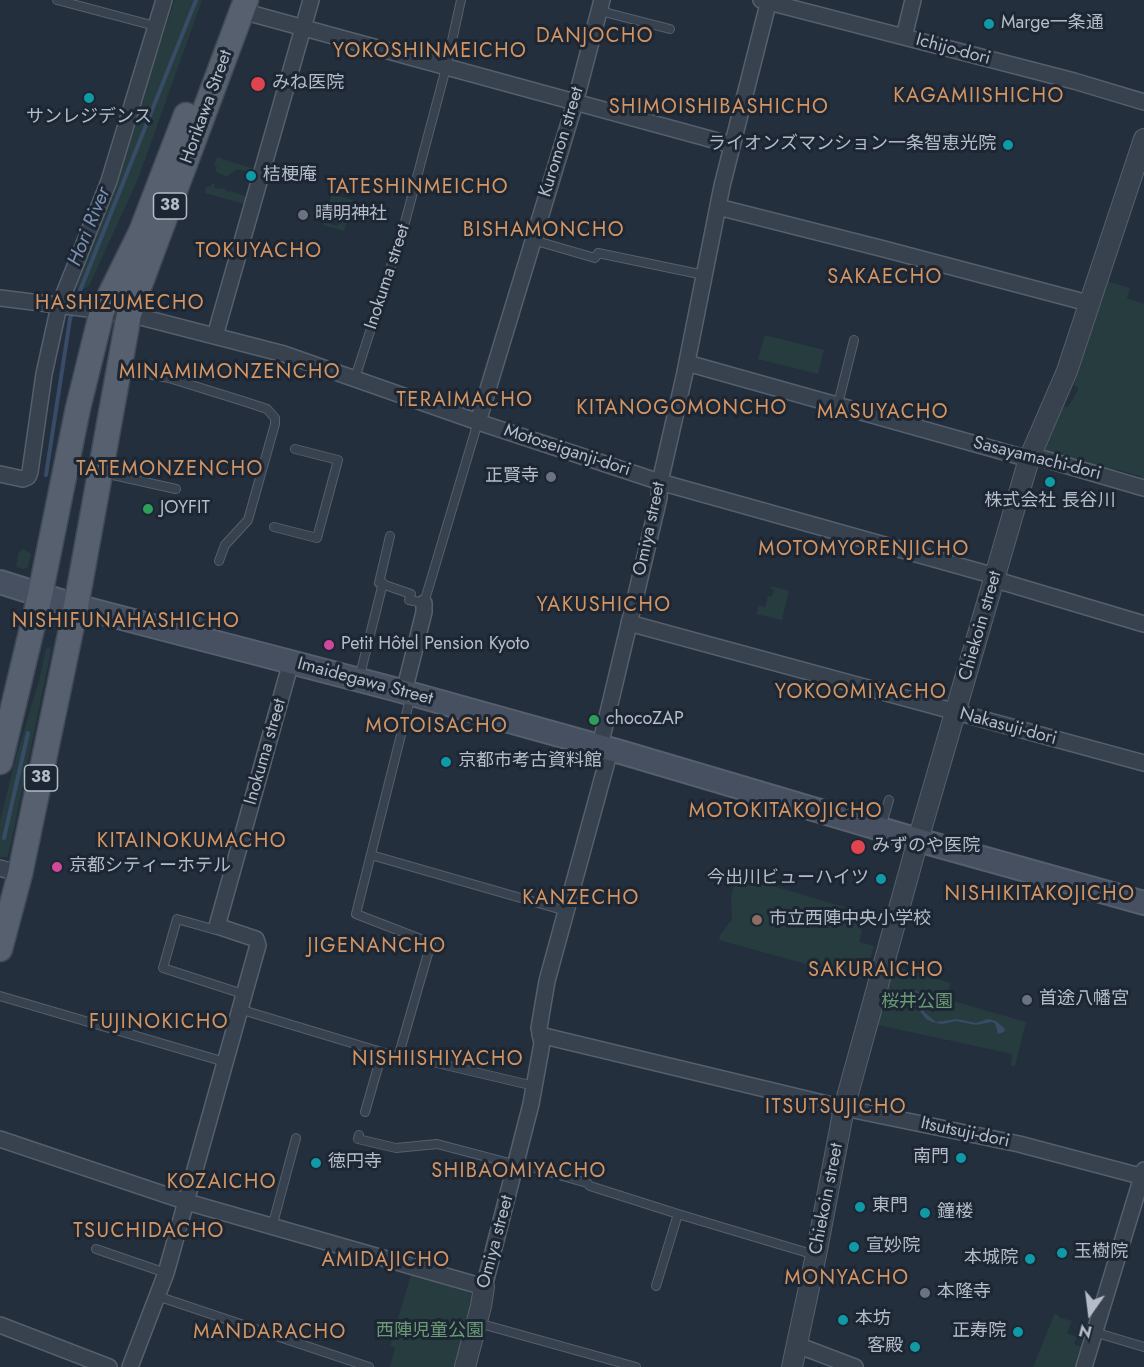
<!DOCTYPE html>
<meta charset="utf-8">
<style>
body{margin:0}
#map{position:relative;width:1144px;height:1367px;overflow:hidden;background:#242f3e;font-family:Jost,sans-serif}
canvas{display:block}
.north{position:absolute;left:1060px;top:1283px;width:60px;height:60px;-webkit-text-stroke:4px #1d2633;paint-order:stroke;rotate:194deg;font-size:16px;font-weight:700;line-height:24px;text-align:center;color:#b4bcc9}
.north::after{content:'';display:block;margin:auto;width:21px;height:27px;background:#b4bcc9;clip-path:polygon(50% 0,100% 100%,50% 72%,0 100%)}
</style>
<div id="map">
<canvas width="1144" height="1367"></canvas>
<div class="north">N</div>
</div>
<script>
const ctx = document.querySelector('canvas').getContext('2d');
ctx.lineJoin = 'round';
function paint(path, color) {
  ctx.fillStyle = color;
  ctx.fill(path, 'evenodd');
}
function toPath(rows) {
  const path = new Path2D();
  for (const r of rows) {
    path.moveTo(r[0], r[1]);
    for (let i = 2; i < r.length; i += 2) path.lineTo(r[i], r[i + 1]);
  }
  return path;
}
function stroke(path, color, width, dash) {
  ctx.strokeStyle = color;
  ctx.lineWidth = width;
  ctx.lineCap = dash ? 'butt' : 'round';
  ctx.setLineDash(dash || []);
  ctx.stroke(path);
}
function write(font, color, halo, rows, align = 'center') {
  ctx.font = font + ' Jost,"Noto Sans JP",sans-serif';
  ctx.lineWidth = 6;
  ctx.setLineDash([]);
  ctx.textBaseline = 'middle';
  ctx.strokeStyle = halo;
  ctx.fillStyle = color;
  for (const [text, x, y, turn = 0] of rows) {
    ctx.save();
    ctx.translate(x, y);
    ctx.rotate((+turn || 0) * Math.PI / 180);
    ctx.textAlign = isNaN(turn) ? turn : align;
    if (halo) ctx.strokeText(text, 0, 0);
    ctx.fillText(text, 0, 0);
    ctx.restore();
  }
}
const green = toPath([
 [175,0,202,0,138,179,89,286,80,291,73,284,113,184],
 [217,157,257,170,256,174,237,169,227,176,222,175,215,171,217,166,214,165],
 [212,183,215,184,214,188,225,189,228,192,230,191,250,198,248,205,205,193,206,187,211,186],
 [332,194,353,200,344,231,323,225,324,222,337,226,338,223,325,218,325,217,343,221,346,211,328,205],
 [1107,281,1130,288,1127,298,1144,304,1144,483,1139,482,1140,476,1115,469,1113,475,1047,454,1044,450,1064,406,1068,407,1079,388,1074,385],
 [765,335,824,350,818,374,758,359],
 [23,549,31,554,28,567,23,569,16,567,19,552],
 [771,586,789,591,782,620,756,614,759,606,765,607,768,596,772,597,774,590,770,588],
 [49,647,51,651,9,852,7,857,0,857,0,821,16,757,39,681,46,649],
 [746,878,844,907,841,918,863,925,859,942,874,946,864,980,719,940,720,935,732,919,731,898,734,885,742,887],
 [898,967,951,983,946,999,1026,1022,1015,1066,1011,1066,1012,1054,878,1025,893,970],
 [411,1275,468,1290,474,1300,455,1367,390,1367,395,1348,390,1346],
 [1055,1313,1061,1318,1072,1321,1067,1333,1077,1337,1074,1344,1082,1347,1076,1367,1033,1367]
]);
const water = toPath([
 [914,990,920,993,918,1001,926,1006,924,1012,936,1022,957,1019,976,1023,988,1019,996,1021,1005,1029,1004,1032,998,1034,995,1023,991,1022,976,1025,956,1021,942,1024,932,1022,926,1019,918,1008,905,1002,908,993]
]);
const stream = toPath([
 [75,303,196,0],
 [46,475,70,319,73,310],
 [4,838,28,733]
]);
const service = toPath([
 [57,0,155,26],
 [600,11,670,29],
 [533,240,595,258,598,253,704,275],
 [123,369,169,378,246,402,267,409,275,418,275,424,248,520,225,545,219,561],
 [355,378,404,226,446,68,461,0],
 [838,404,854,340],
 [104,473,176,489],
 [274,527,317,538,338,460,295,449],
 [390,536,379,583,411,594,409,600,424,603,478,422],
 [200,635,205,616],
 [359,679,383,583],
 [881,827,889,800],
 [371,855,566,911],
 [217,927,216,930,177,919,163,968,243,994],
 [0,996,225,1062],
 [239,1009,398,1057,399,1054,534,1086],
 [399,1054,431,943,356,914,411,695],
 [365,1112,382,1053],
 [359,1135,358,1139,396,1148,437,1144,517,1165],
 [517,1163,587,1183,590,1186,678,1214,815,1255],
 [272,1227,296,1138],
 [96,1249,166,1273],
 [656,1286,678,1214],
 [157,1296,369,1367],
 [478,1323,636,1367],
 [1094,1332,1144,1347]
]);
const minor = toPath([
 [761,0,1074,81,1144,102],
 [242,11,732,145],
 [904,37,913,0],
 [718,207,884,249,1088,303],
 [0,298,129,314,284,354,478,422,660,482,995,576,1003,582,1144,624],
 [215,336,311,0],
 [687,363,1029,459,1041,458,1144,488],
 [478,422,575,103,602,0],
 [0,474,23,479,28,477,30,472,44,374,59,306,109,181,164,0],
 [629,623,1144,763],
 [404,692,424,612,424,603],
 [0,868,20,874],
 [540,1035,844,1108,1019,1144,1144,1177],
 [0,1139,187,1202,484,1287,531,1104,542,1043,539,1028,547,981,609,754,600,746,659,498,660,482,684,377,722,186,769,0],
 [0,1325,109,1367],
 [797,1345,855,1367],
 [130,1367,166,1273,258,945,256,939,217,926,291,662],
 [1084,1367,1144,1170]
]);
const tertiary = toPath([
 [465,1367,481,1306,484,1287],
 [792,1367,816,1255,844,1108,918,840,1029,459,1067,371,1144,139]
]);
const secondary = toPath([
 [0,582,76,606,394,689,624,753,918,840,1144,903]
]);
const primary = toPath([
 [0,762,40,595,78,408,102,311,141,232,186,115],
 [0,949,20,874,76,606,129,314,246,0]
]);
const markers = [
 [989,24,6,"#0f9aa8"],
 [258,84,8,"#e0444e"],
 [89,98,6,"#0f9aa8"],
 [1008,145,6,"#0f9aa8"],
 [251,176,6,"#0f9aa8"],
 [303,215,6,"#6b7280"],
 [551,477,6,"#6b7280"],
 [1050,482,6,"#0f9aa8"],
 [148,509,6,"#2e9e5b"],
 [329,645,6,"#d1479c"],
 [594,720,6,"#2e9e5b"],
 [446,762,6,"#0f9aa8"],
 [858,847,8,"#e0444e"],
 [57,867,6,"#d1479c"],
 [881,879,6,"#0f9aa8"],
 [757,920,6,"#8d6e63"],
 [1027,1000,6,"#6b7280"],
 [961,1158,6,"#0f9aa8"],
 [316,1163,6,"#0f9aa8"],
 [860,1207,6,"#0f9aa8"],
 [925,1213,6,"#0f9aa8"],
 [854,1247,6,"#0f9aa8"],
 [1062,1253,6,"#0f9aa8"],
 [1030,1259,6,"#0f9aa8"],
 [925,1293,6,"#6b7280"],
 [843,1320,6,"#0f9aa8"],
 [1018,1332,6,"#0f9aa8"],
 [915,1347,6,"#0f9aa8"]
];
const shields = [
 [170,206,33],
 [41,778,33]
];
const shieldNames = [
 ["38",170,206],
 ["38",41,778]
];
const poiNames = [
 ["Marge一条通",1001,24],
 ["みね医院",272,84],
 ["サンレジデンス",89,118,"center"],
 ["ライオンズマンション一条智恵光院",996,145,"right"],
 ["桔梗庵",263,176],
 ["晴明神社",315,215],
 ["正賢寺",539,477,"right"],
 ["株式会社 長谷川",1050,502,"center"],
 ["JOYFIT",160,509],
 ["Petit Hôtel Pension Kyoto",341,645],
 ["chocoZAP",606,720],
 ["京都市考古資料館",458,762],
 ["みずのや医院",872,847],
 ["京都シティーホテル",69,867],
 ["今出川ビューハイツ",869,879,"right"],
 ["市立西陣中央小学校",769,920],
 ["首途八幡宮",1039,1000],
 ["南門",949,1158,"right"],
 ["徳円寺",328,1163],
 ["東門",872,1207],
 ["鐘楼",937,1213],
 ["宣妙院",866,1247],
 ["玉樹院",1074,1253],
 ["本城院",1018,1259,"right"],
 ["本隆寺",937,1293],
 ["本坊",855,1320],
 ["正寿院",1006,1332,"right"],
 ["客殿",903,1347,"right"]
];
const streetNames = [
 ["Ichijo-dori",953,50,15],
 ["Horikawa Street",207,107,-70],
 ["Kuromon street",562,142,-73],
 ["Inokuma street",388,277,-72],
 ["Motoseiganji-dori",567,451,18],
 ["Sasayamachi-dori",1037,459,14],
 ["Omiya street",650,529,-78],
 ["Chiekoin street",981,626,-74],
 ["Imaidegawa Street",365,682,15],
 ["Nakasuji-dori",1008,727,15],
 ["Inokuma street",266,752,-74],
 ["Itsutsuji-dori",965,1133,12],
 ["Chiekoin street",827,1199,-79],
 ["Omiya street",496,1242,-75]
];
const parkNames = [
 ["桜井公園",917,1003],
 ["西陣児童公園",430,1332]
];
const neighbourhoodNames = [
 ["DANJOCHO",595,37],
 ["YOKOSHINMEICHO",430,52],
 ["KAGAMIISHICHO",979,97],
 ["SHIMOISHIBASHICHO",719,108],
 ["TATESHINMEICHO",418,188],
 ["BISHAMONCHO",544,231],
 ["TOKUYACHO",259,252],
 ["SAKAECHO",885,278],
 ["HASHIZUMECHO",120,304],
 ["MINAMIMONZENCHO",230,373],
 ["TERAIMACHO",465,401],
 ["KITANOGOMONCHO",682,409],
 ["MASUYACHO",883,413],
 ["TATEMONZENCHO",170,470],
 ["MOTOMYORENJICHO",864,550],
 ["YAKUSHICHO",604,606],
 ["NISHIFUNAHASHICHO",126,622],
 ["YOKOOMIYACHO",861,693],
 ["MOTOISACHO",437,727],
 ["MOTOKITAKOJICHO",786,812],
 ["KITAINOKUMACHO",192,842],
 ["NISHIKITAKOJICHO",1040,895],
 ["KANZECHO",581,899],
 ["JIGENANCHO",377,947],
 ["SAKURAICHO",876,971],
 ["FUJINOKICHO",159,1023],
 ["NISHIISHIYACHO",438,1060],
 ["ITSUTSUJICHO",836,1108],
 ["SHIBAOMIYACHO",519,1172],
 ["KOZAICHO",222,1183],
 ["TSUCHIDACHO",149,1232],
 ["AMIDAJICHO",386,1261],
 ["MONYACHO",847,1279],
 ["MANDARACHO",270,1333]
];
const waterNames = [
 ["Hori River",90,227,-68]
];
paint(green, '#263c3f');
paint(water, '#394c67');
stroke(stream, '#394c67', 4);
stroke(service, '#565f6c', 10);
stroke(minor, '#565f6c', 18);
stroke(tertiary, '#565f6c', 22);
stroke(secondary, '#565f6c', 26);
stroke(primary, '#414a57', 27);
stroke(service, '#38414e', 8);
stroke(minor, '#38414e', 15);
stroke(tertiary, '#38414e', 20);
stroke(secondary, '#465061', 22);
stroke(primary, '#56606e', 24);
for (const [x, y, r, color] of markers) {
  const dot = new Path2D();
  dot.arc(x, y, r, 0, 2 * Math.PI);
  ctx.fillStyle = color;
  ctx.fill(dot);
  stroke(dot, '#1d2633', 2);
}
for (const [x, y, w] of shields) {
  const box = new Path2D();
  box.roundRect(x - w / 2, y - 13, w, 26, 4.5);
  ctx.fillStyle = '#1d2633';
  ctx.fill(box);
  stroke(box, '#b4bcc9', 1.5);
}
write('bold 16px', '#b4bcc9', null, shieldNames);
write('18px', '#b4bcc9', '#1d2633', poiNames, 'left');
write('18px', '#b4bcc9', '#1d2633', streetNames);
write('18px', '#6b9a76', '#1d2633', parkNames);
ctx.letterSpacing = '1.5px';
write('20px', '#d59563', '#1d2633', neighbourhoodNames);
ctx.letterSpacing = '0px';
write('italic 20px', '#7c92b1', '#1d2633', waterNames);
</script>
